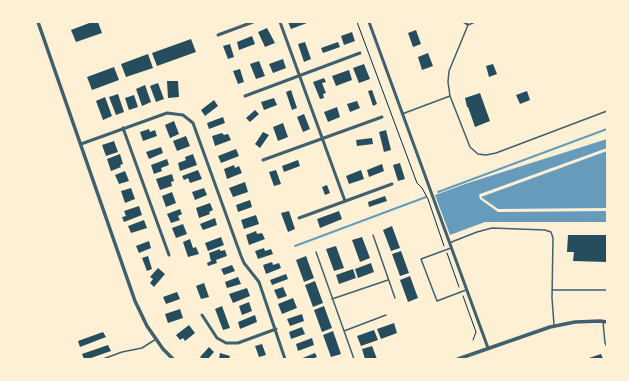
<!DOCTYPE html>
<style>
body{margin:0}
#map{position:relative;width:629px;height:381px;overflow:hidden;background:#fdf0d5;font-family:"Golos Text",sans-serif}
canvas{display:block}
.frame{position:absolute;inset:0;border:23px solid #fdf0d5;pointer-events:none}
</style>
<div id="map">
<canvas width="629" height="381"></canvas>
<div class="frame"></div>
</div>
<script>
const ctx = document.querySelector('canvas').getContext('2d');
ctx.lineJoin = 'round';
function paint(path, color) {
  ctx.fillStyle = color;
  ctx.fill(path, 'evenodd');
}
function toPath(rows) {
  const path = new Path2D();
  for (const r of rows) {
    path.moveTo(r[0], r[1]);
    for (let i = 2; i < r.length; i += 2) path.lineTo(r[i], r[i + 1]);
  }
  return path;
}
function stroke(path, color, width, dash) {
  ctx.strokeStyle = color;
  ctx.lineWidth = width;
  ctx.lineCap = dash ? 'butt' : 'round';
  ctx.setLineDash(dash || []);
  ctx.stroke(path);
}
const water = toPath([
 [607,139,607,148,480,194,479,196,480,199,498,212,607,211,607,222,485,222,450,235,435,195,468,183],
 [607,151,607,208,498,209,481,197]
]);
const stream = toPath([
 [438,192,607,129],
 [295,246,426,197]
]);
const building = toPath([
 [92,22,98,22,102,33,76,42,71,30],
 [288,22,307,22,307,23,291,29],
 [267,28,275,43,265,47,258,32],
 [416,30,421,44,413,47,408,33],
 [352,32,355,41,344,45,341,36],
 [252,36,255,44,239,50,237,42],
 [191,39,196,52,157,66,152,53],
 [305,42,311,59,304,62,298,44],
 [338,42,340,47,323,53,321,48],
 [230,44,234,57,228,59,223,46],
 [428,53,433,66,422,70,418,57],
 [148,54,153,68,126,77,121,64],
 [283,59,286,68,273,73,269,64],
 [259,61,265,76,256,79,250,64],
 [364,64,370,79,359,83,353,68],
 [493,64,497,74,489,77,486,66],
 [114,67,119,80,92,90,87,77],
 [240,69,244,82,238,84,233,71],
 [349,70,352,80,336,86,332,76],
 [324,78,326,82,322,83,326,93,323,94,324,98,320,99,313,82],
 [167,81,178,81,179,97,168,98],
 [158,83,164,99,156,102,150,86],
 [145,85,151,102,142,106,136,89],
 [291,90,297,108,292,110,286,92],
 [372,90,377,104,373,106,368,91],
 [527,91,530,100,520,104,516,95],
 [480,93,490,121,475,127,468,107,467,107,465,98],
 [118,94,124,112,116,115,109,97],
 [134,95,138,107,129,110,125,98],
 [105,97,112,116,103,120,96,101],
 [274,98,277,105,264,110,261,102],
 [214,100,218,106,205,116,201,110],
 [357,101,360,108,350,112,347,104],
 [337,107,340,117,328,122,324,112],
 [255,110,259,114,250,122,246,118],
 [304,114,310,129,303,132,297,117],
 [223,117,225,123,209,129,207,123],
 [174,121,179,134,170,138,165,125],
 [283,123,288,137,278,141,273,127],
 [149,129,150,132,155,130,157,136,143,141,140,132],
 [386,130,391,150,384,152,379,132],
 [263,132,269,135,260,148,255,144],
 [222,133,224,135,228,134,231,140,215,146,212,136],
 [186,136,190,146,177,151,173,141],
 [372,138,373,144,357,146,356,140],
 [114,141,118,152,106,156,102,145],
 [161,147,163,153,149,159,146,152],
 [236,149,239,156,221,163,218,156],
 [120,154,123,164,120,165,121,167,111,171,107,159],
 [193,154,197,165,180,171,178,163,186,160,185,157],
 [167,159,169,165,161,168,162,171,154,174,151,165],
 [298,160,300,166,284,172,282,166],
 [400,163,405,179,398,181,393,165],
 [382,164,384,171,369,177,367,170],
 [234,165,235,168,239,166,242,173,227,179,224,169],
 [198,170,202,179,190,183,188,178,184,180,182,176],
 [276,170,281,184,274,186,269,172],
 [361,170,364,179,349,184,346,176],
 [125,171,129,181,119,184,115,175],
 [172,174,174,181,171,182,172,186,160,190,156,179],
 [245,182,248,192,233,197,229,188],
 [327,185,330,193,325,195,322,187],
 [131,188,135,199,125,203,121,191],
 [204,188,207,195,195,200,192,192],
 [172,192,176,203,166,207,162,196],
 [385,196,387,201,369,207,368,202],
 [250,200,252,207,238,212,236,205],
 [210,203,213,210,209,212,210,214,199,218,196,208],
 [139,206,142,215,124,222,122,217,126,216,124,211],
 [180,209,182,214,178,216,180,220,171,223,167,214],
 [289,211,295,229,288,232,281,213],
 [339,211,342,219,320,228,317,219],
 [256,215,259,224,244,229,241,220],
 [215,218,217,225,203,230,200,224],
 [144,220,147,228,131,233,128,226],
 [183,224,187,234,176,238,172,228],
 [392,226,400,248,391,251,383,230],
 [256,231,257,234,262,233,265,239,249,245,246,235],
 [568,235,607,235,607,262,573,261,574,252,567,252],
 [221,237,224,245,208,251,205,243],
 [362,237,370,258,360,262,352,240],
 [190,239,193,248,196,247,199,254,188,257,183,242],
 [149,241,151,248,139,253,136,246],
 [336,246,344,268,334,271,326,249],
 [264,248,265,251,271,249,273,254,258,259,255,251],
 [220,249,220,251,225,250,227,256,216,260,217,263,208,266,207,263,211,261,209,253],
 [401,251,409,273,400,276,392,254],
 [148,256,152,269,147,271,142,258],
 [306,256,314,278,304,282,296,260],
 [272,262,273,265,279,263,281,268,266,274,263,265],
 [371,263,374,272,358,278,355,269],
 [232,265,235,271,224,275,221,269],
 [158,268,165,274,154,287,150,283,153,279,150,277],
 [353,269,356,278,339,284,336,275],
 [286,274,288,279,272,285,270,280],
 [410,276,418,298,408,302,400,280],
 [238,277,241,284,227,288,225,282],
 [315,281,323,303,313,307,305,285],
 [204,283,209,297,201,299,196,286],
 [283,287,287,296,278,299,274,290],
 [247,288,250,296,233,303,229,294],
 [177,292,180,299,166,304,163,297],
 [293,298,297,308,282,314,278,304],
 [249,302,252,311,242,315,239,306],
 [222,306,230,328,223,330,215,309],
 [324,306,332,328,322,332,314,310],
 [180,309,183,318,168,323,165,314],
 [302,314,304,321,290,326,287,319],
 [255,315,257,322,240,329,238,322],
 [394,323,397,333,381,339,377,329],
 [189,325,195,333,185,341,183,338,180,340,176,335],
 [302,327,305,334,291,339,289,332],
 [374,330,378,340,361,346,357,336],
 [333,331,341,354,331,357,323,335],
 [103,332,106,337,80,347,78,341],
 [312,338,314,345,298,351,296,344],
 [262,344,266,355,259,357,255,346],
 [108,345,111,351,88,359,84,359,82,354],
 [372,346,377,359,365,359,362,349],
 [209,347,214,352,208,359,202,359,200,357],
 [220,353,230,356,229,359,219,359],
 [315,353,317,357,312,359,300,359],
 [601,354,603,359,586,359]
]);
const path = toPath([
 [357,22,417,183,422,188,428,199,444,246],
 [447,253,459,287],
 [463,296,476,332,473,340]
]);
const service = toPath([
 [463,22,468,25,449,71,448,82,450,96,470,147,478,154,486,155,496,153,607,111],
 [467,22,468,25,475,22],
 [402,114,450,96],
 [373,235,395,298],
 [449,243,477,232,492,228,545,230,551,232,553,238,552,298,554,325],
 [451,248,421,259,437,301,466,290],
 [316,252,354,359],
 [552,290,607,290],
 [332,299,388,280],
 [603,322,605,343,607,347],
 [344,331,386,315],
 [103,359,122,352,142,348,156,339]
]);
const minor = toPath([
 [280,22,345,201],
 [369,22,488,348],
 [218,35,253,22],
 [245,96,360,53],
 [123,128,169,255],
 [81,144,167,113,183,115,193,123,241,256,244,263,259,282,285,359],
 [263,160,382,117],
 [299,218,392,184],
 [202,315,217,338,226,343,238,343,276,329]
]);
const tertiary = toPath([
 [38,22,135,301,147,326,163,349,173,359],
 [458,359,550,327,575,322,600,321,607,322]
]);
paint(water, '#669bbc');
stroke(stream, '#669bbc', 2);
paint(building, '#264d5e');
stroke(path, '#003049', 1);
stroke(service, '#3f606c', 1.5);
stroke(minor, '#3f606c', 3);
stroke(tertiary, '#3f606c', 3.5);
</script>
